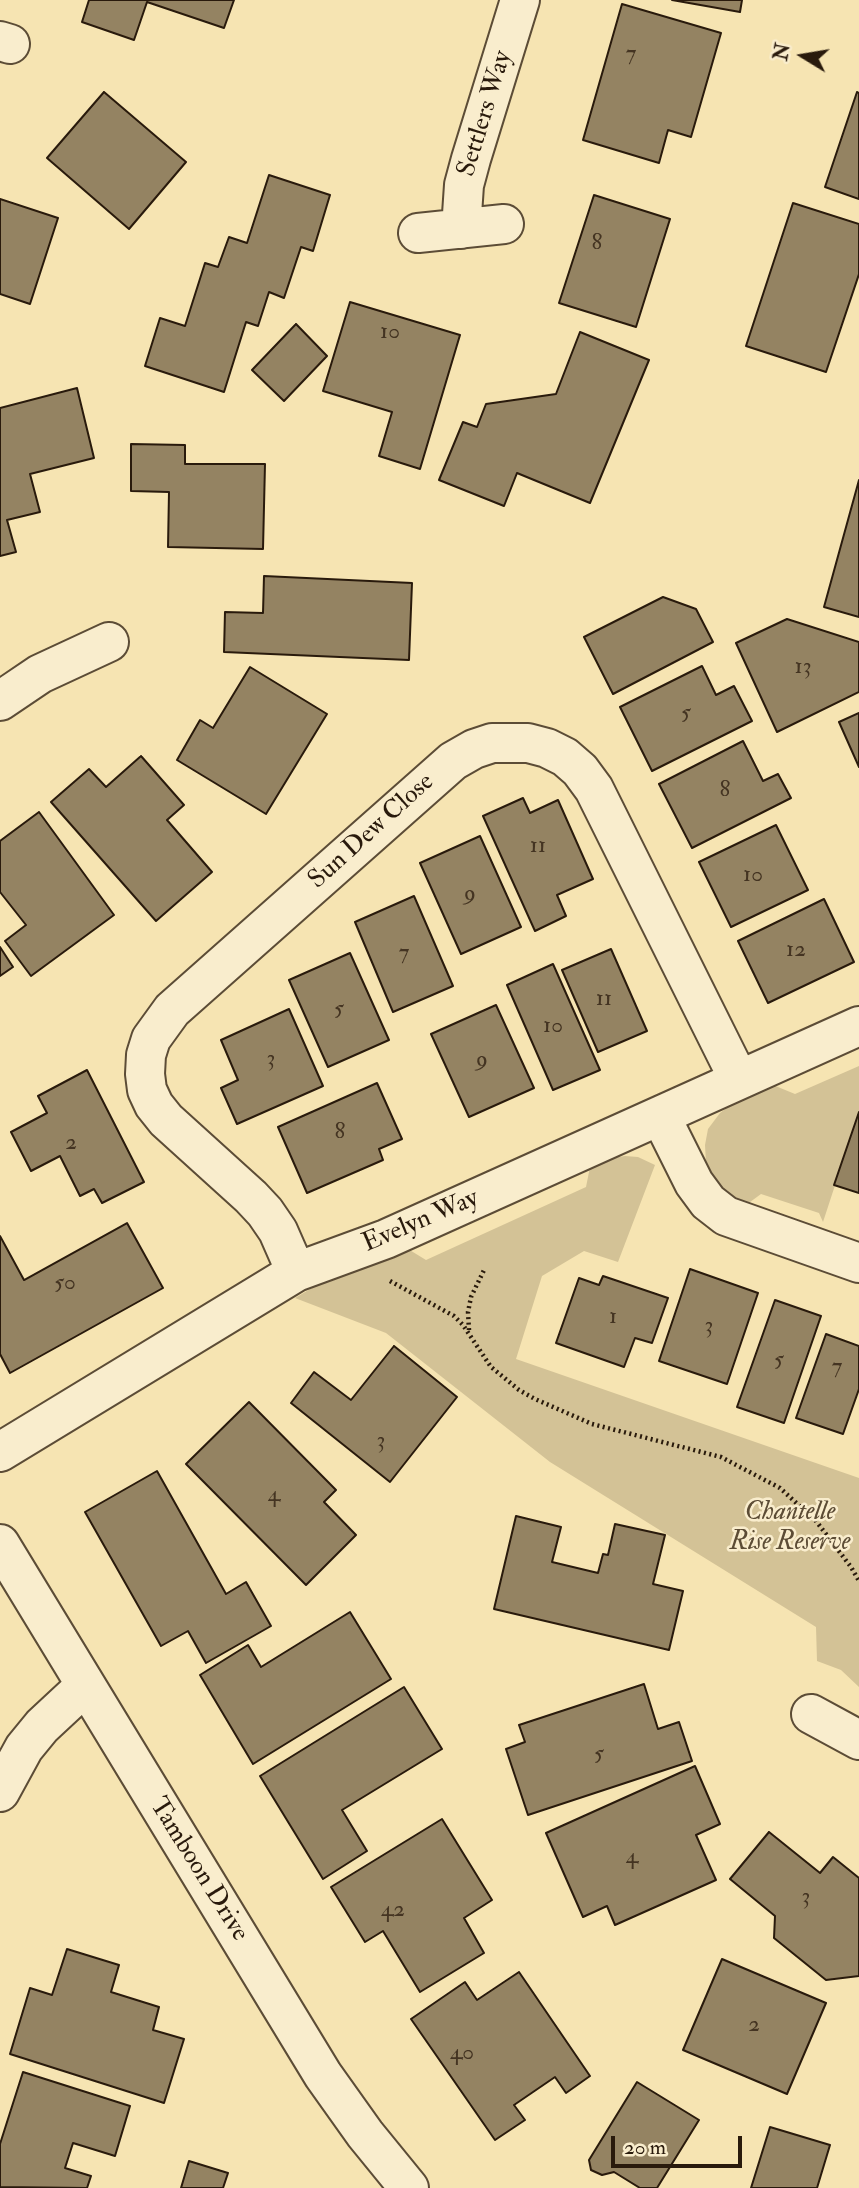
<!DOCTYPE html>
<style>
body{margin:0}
#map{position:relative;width:859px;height:2188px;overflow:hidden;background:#f6e4b2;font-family:"IM FELL Double Pica",serif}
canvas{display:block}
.north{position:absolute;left:768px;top:21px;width:70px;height:70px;-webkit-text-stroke:5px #f9edcd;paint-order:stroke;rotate:281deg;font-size:19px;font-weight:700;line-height:28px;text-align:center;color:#291a0c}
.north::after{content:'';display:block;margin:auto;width:24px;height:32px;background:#291a0c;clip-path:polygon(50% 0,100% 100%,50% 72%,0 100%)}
.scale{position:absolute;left:611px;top:2136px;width:131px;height:32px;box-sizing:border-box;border:4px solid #291a0c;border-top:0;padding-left:9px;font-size:21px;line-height:24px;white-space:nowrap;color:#291a0c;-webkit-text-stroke:5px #f9edcd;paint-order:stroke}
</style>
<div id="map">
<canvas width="859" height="2188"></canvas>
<div class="north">N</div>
<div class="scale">20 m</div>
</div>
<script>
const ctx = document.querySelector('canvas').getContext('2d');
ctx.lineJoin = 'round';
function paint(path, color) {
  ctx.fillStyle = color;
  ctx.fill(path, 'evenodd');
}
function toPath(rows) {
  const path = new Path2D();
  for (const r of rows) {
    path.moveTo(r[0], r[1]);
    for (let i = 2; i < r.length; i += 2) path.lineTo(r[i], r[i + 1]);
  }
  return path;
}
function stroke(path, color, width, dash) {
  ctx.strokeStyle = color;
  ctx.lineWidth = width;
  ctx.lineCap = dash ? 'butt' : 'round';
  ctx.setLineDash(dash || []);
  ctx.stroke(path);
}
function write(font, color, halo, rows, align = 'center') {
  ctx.font = font + ' "IM FELL Double Pica",serif';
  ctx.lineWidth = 5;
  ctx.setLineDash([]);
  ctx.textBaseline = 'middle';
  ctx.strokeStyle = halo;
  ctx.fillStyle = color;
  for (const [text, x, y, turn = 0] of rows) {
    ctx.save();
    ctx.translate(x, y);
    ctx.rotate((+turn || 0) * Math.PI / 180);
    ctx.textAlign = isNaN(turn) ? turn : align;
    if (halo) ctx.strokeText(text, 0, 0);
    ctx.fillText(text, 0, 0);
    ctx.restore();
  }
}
const green = toPath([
 [859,1066,859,1112,823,1222,819,1213,761,1194,746,1205,732,1199,711,1179,706,1163,705,1145,708,1129,720,1113,732,1104,773,1085,795,1094],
 [625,1156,638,1157,655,1165,618,1262,584,1251,542,1276,516,1359,859,1478,859,1687,841,1670,817,1661,816,1627,550,1462,386,1333,295,1298,317,1285,363,1269,408,1249,426,1260,586,1187,590,1167,612,1158]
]);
const building = toPath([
 [89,0,234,0,224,28,147,2,134,40,82,22,89,0],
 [672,0,742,0,740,12,672,0],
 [622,4,721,33,691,137,668,130,659,163,583,140,622,4],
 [104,92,186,162,129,229,47,158,104,92],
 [857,92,859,93,859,199,825,187,857,92],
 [269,175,330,195,313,251,301,247,284,298,269,292,258,326,246,322,224,392,145,366,160,318,185,326,205,263,218,267,229,237,247,243,269,175],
 [594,195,670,219,636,327,559,303,594,195],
 [0,199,58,218,30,304,0,294,0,199],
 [793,203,859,224,859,274,826,372,746,346,793,203],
 [350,302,460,335,420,469,379,456,392,412,323,391,350,302],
 [296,324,327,356,284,401,252,370,296,324],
 [580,332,649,360,590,503,517,473,504,506,439,480,463,422,477,427,486,404,556,394,580,332],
 [77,388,94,458,30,474,40,512,7,520,16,552,0,556,0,408,77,388],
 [131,444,185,445,185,464,265,464,263,549,168,547,169,492,131,491,131,444],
 [859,480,859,617,824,607,859,480],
 [264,576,412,583,409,660,224,652,225,612,263,613,264,576],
 [663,597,696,609,713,642,613,694,584,637,663,597],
 [787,619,859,642,859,692,777,732,736,643,787,619],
 [702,666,716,695,734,686,752,721,652,771,620,707,702,666],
 [250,667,327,714,266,814,177,760,200,720,213,728,250,667],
 [859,713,859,767,839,722,859,713],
 [743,741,763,781,778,774,791,798,692,848,659,784,743,741],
 [141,756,184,805,167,820,212,872,156,921,51,802,89,769,106,787,141,756],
 [523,798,530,813,558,800,593,879,557,895,566,916,535,931,483,816,523,798],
 [39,812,114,915,31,976,5,941,26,925,0,892,0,841,39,812],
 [776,825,808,890,731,927,699,862,776,825],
 [480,836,521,927,461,954,420,863,480,836],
 [414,896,453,986,393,1012,355,922,414,896],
 [824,899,854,962,768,1003,738,941,824,899],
 [0,947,13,967,0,976,0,947],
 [611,949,647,1031,598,1052,562,970,611,949],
 [350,953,389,1040,328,1067,289,980,350,953],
 [553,964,600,1070,553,1090,507,985,553,964],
 [496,1005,534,1088,469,1117,431,1034,496,1005],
 [289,1009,323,1086,237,1124,221,1088,238,1080,221,1040,289,1009],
 [87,1070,144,1182,102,1203,94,1189,80,1196,60,1156,31,1171,11,1132,47,1113,38,1096,87,1070],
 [377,1083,402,1139,379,1149,383,1160,307,1193,278,1127,377,1083],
 [859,1112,859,1193,834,1185,859,1112],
 [127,1223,163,1288,10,1373,0,1354,0,1236,24,1280,127,1223],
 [690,1269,758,1293,727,1384,659,1361,690,1269],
 [603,1276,668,1298,652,1343,635,1338,624,1367,556,1343,579,1278,599,1285,603,1276],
 [775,1300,821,1316,784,1423,737,1407,775,1300],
 [826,1334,859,1346,859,1389,843,1434,796,1418,826,1334],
 [394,1346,457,1397,390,1482,291,1403,314,1372,351,1400,394,1346],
 [249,1402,336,1490,324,1502,356,1535,306,1585,186,1464,249,1402],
 [157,1471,226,1594,246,1582,271,1626,206,1663,188,1631,161,1646,85,1512,157,1471],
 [516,1516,561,1527,552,1562,598,1573,603,1554,608,1555,615,1524,665,1535,653,1584,683,1591,669,1650,494,1609,516,1516],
 [350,1612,391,1679,253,1764,200,1675,248,1645,261,1667,350,1612],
 [644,1684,658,1729,679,1722,692,1761,528,1815,506,1749,525,1742,519,1725,644,1684],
 [404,1687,442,1749,342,1810,367,1851,323,1879,260,1776,404,1687],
 [695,1766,720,1824,696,1835,716,1880,615,1925,607,1906,583,1917,546,1833,695,1766],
 [442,1819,492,1900,464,1918,484,1953,420,1992,383,1931,365,1942,331,1887,442,1819],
 [769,1832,820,1873,833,1857,859,1878,859,1976,826,1980,774,1938,775,1916,730,1879,769,1832],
 [67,1949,119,1965,111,1992,159,2007,153,2030,184,2039,164,2103,10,2054,30,1988,52,1995,67,1949],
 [722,1959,826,2003,787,2094,683,2050,722,1959],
 [519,1972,590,2076,566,2093,555,2077,514,2105,525,2120,495,2140,411,2019,465,1982,477,2000,519,1972],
 [23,2072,130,2106,115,2156,73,2143,65,2168,91,2176,87,2188,0,2187,0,2144,23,2072],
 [637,2082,699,2120,657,2188,640,2188,614,2172,602,2175,591,2170,589,2160,637,2082],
 [770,2127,830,2145,817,2188,751,2188,770,2127],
 [189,2161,228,2173,223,2188,181,2188,189,2161]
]);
const path = toPath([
 [390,1281,454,1316,463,1325,491,1367,519,1390,535,1399,592,1424,721,1457,780,1488,816,1521,851,1567,859,1581],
 [469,1330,468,1312,471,1297,485,1268]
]);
const minor = toPath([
 [0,41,10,44],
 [461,229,464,185,471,159,520,0],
 [418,233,504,224],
 [0,701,40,674,109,642],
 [661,1117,694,1183,708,1202,726,1216,859,1263],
 [296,1272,278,1231,265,1212,251,1197,166,1120,154,1105,147,1090,145,1074,146,1055,151,1039,172,1010,453,761,474,749,492,743,528,743,547,748,565,757,580,770,594,789,739,1080],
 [0,1452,296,1272,386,1239,859,1026],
 [0,1544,323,2075,365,2134,409,2188],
 [811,1714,859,1740],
 [0,1792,24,1748,42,1726,85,1686]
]);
const numberNames = [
 ["7",631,55],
 ["8",597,244],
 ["10",390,333],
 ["13",803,668],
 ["5",686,714],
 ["8",725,791],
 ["11",538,847],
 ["10",753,876],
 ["9",470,895],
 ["12",796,951],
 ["7",404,954],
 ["11",604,1000],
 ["5",339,1010],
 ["10",553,1027],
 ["3",271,1060],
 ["9",482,1061],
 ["8",340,1133],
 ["2",71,1144],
 ["50",65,1284],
 ["1",613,1318],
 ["3",709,1327],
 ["5",779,1361],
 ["7",837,1368],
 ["3",381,1442],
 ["4",274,1496],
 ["5",599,1755],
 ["4",632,1858],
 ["3",806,1898],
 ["42",393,1911],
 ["2",754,2026],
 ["40",462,2054]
];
const streetNames = [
 ["Settlers Way",486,114,-73],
 ["Sun Dew Close",372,832,-42],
 ["Evelyn Way",421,1222,-23],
 ["Tamboon Drive",198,1870,58]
];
const parkNames = [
 ["Chantelle",790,1513],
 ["Rise Reserve",790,1543]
];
paint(green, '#d3c296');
paint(building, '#948362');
stroke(building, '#291a0c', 2);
stroke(minor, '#5c4c36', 42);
stroke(path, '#291a0c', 4.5, [2, 3.5]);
stroke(minor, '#f9edcd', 38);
write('23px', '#443422', null, numberNames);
write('26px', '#291a0c', '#f9edcd', streetNames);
write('italic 26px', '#5c4c35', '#f9edcd', parkNames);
</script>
